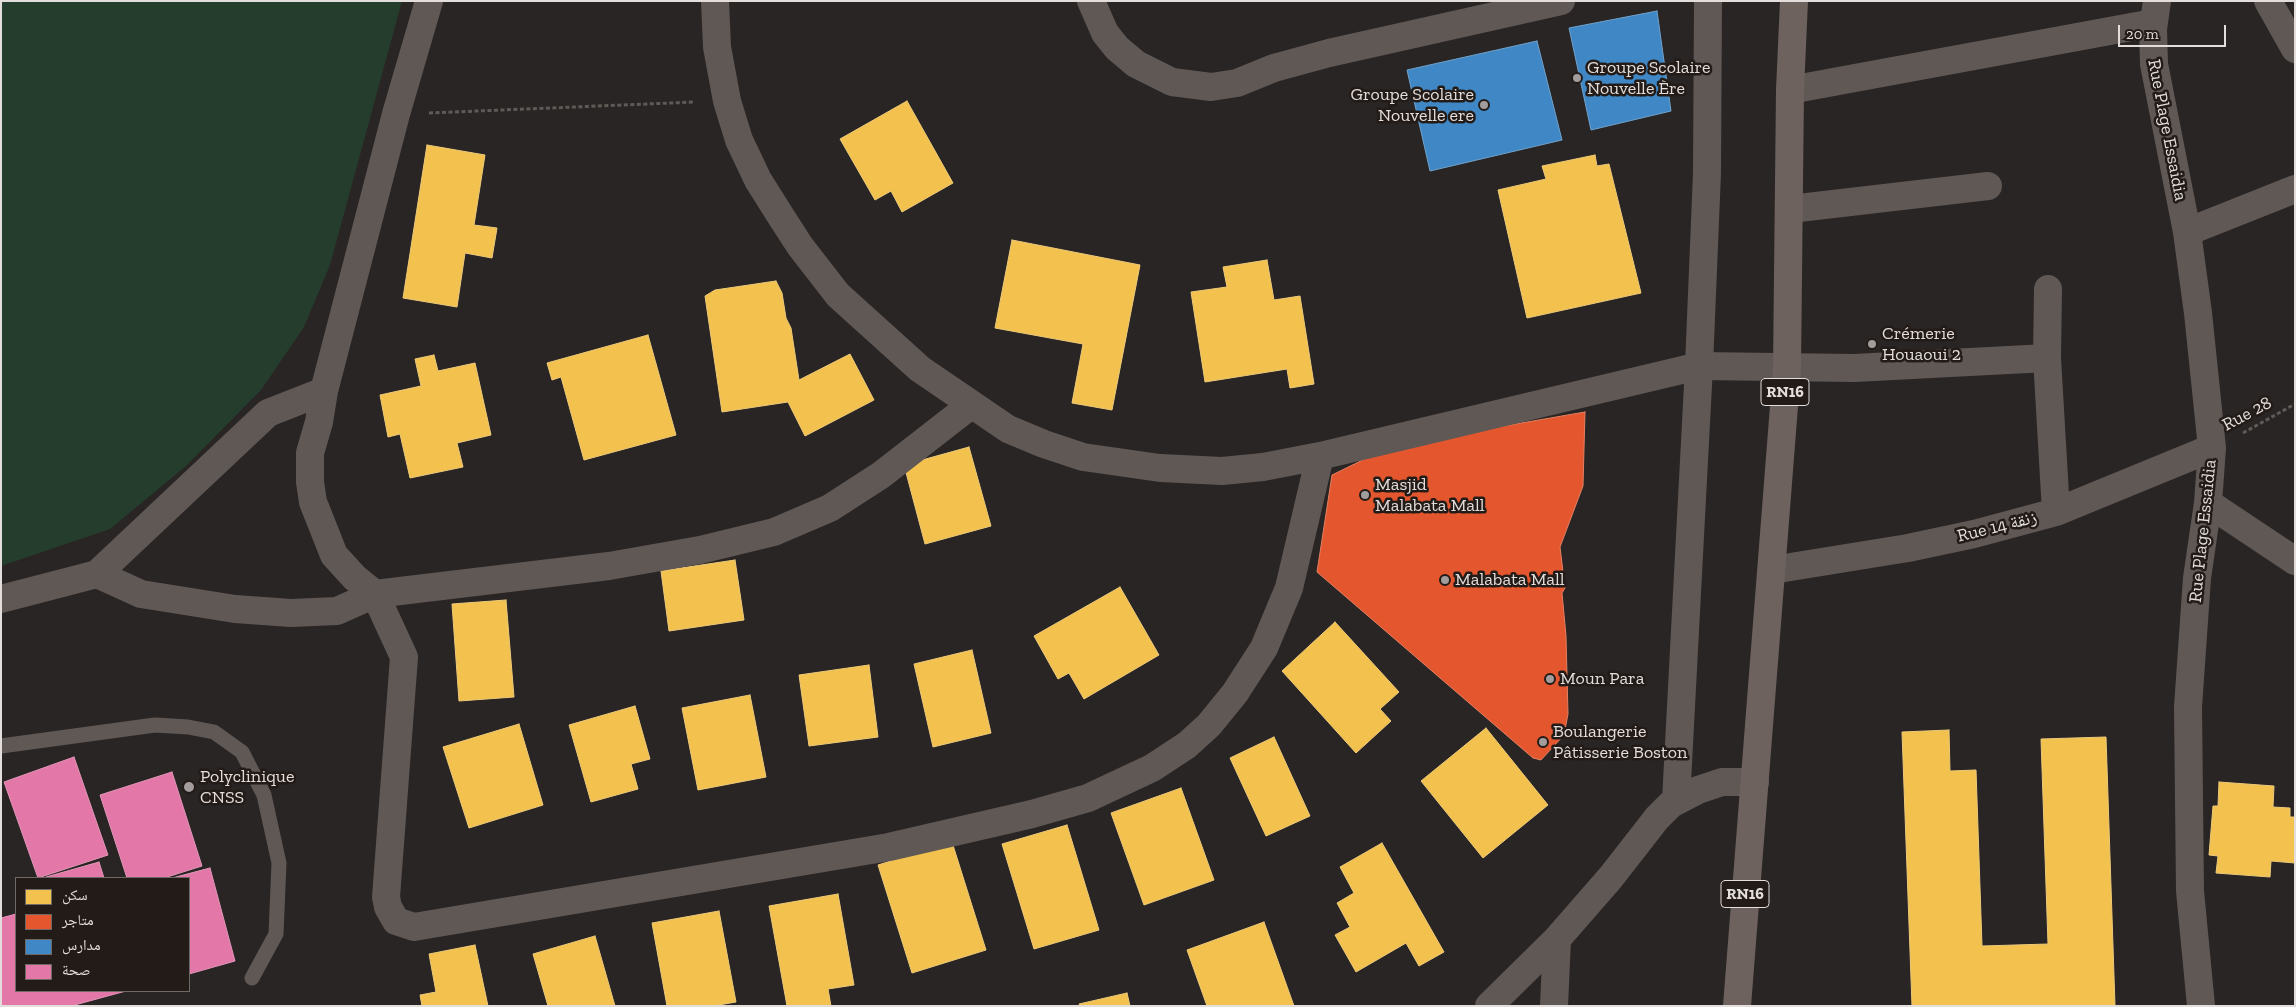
<!DOCTYPE html>
<meta charset="utf-8">
<style>
body{margin:0}
#map{position:relative;width:2296px;height:1007px;overflow:hidden;background:#292524;font-family:"Zilla Slab","Noto Naskh Arabic",serif}
canvas{display:block}
.frame{position:absolute;inset:0;border:2px solid #e3dedc;pointer-events:none}
.legend{position:absolute;left:15px;top:877px;width:175px;height:115px;box-sizing:border-box;background:#221b17;border:1px solid #6f6966;margin:0;padding:6px 9px;list-style:none;font-size:15px;color:#e3dedc}
.legend li{display:flex;align-items:center;gap:10px;height:25px}
.legend b{width:25px;border:1px solid #6f6966}
.scale{position:absolute;left:2118px;top:25px;width:108px;height:22px;box-sizing:border-box;border:2px solid #e3dedc;border-top:0;padding-left:6px;font-size:15px;line-height:18px;white-space:nowrap;color:#e3dedc;-webkit-text-stroke:4px #221b17;paint-order:stroke}
</style>
<div id="map">
<canvas width="2296" height="1007"></canvas>
<div class="frame"></div>
<ul class="legend">
<li><b style="height:14px;background:#f2c14e"></b>سكن</li>
<li><b style="height:14px;background:#e4572e"></b>متاجر</li>
<li><b style="height:14px;background:#3f88c5"></b>مدارس</li>
<li><b style="height:14px;background:#e377a8"></b>صحة</li>
</ul>
<div class="scale">20 m</div>
</div>
<script>
const ctx = document.querySelector('canvas').getContext('2d');
ctx.lineJoin = 'round';
function paint(path, color) {
  ctx.fillStyle = color;
  ctx.fill(path, 'evenodd');
}
function toPath(rows) {
  const path = new Path2D();
  for (const r of rows) {
    path.moveTo(r[0], r[1]);
    for (let i = 2; i < r.length; i += 2) path.lineTo(r[i], r[i + 1]);
  }
  return path;
}
function stroke(path, color, width, dash) {
  ctx.strokeStyle = color;
  ctx.lineWidth = width;
  ctx.lineCap = dash ? 'butt' : 'round';
  ctx.setLineDash(dash || []);
  ctx.stroke(path);
}
function write(font, color, halo, rows, align = 'center') {
  ctx.font = font + ' "Zilla Slab","Noto Naskh Arabic",serif';
  ctx.lineWidth = 5;
  ctx.setLineDash([]);
  ctx.textBaseline = 'middle';
  ctx.strokeStyle = halo;
  ctx.fillStyle = color;
  for (const [text, x, y, turn = 0] of rows) {
    ctx.save();
    ctx.translate(x, y);
    ctx.rotate((+turn || 0) * Math.PI / 180);
    ctx.textAlign = isNaN(turn) ? turn : align;
    if (halo) ctx.strokeText(text, 0, 0);
    ctx.fillText(text, 0, 0);
    ctx.restore();
  }
}
const green = toPath([
 [1,1,402,1,330,265,304,327,261,390,186,466,110,529,1,566]
]);
const homes = toPath([
 [907,101,953,183,902,212,891,191,875,200,840,139,907,101],
 [427,145,485,155,474,225,497,228,492,258,465,253,457,307,403,298,427,145],
 [1595,155,1597,166,1609,164,1641,293,1527,318,1498,190,1546,179,1542,166,1595,155],
 [1012,240,1140,265,1112,410,1072,403,1083,344,995,328,1012,240],
 [1267,260,1274,300,1300,296,1314,384,1290,388,1287,369,1205,382,1191,292,1227,287,1223,267,1267,260],
 [776,281,782,293,786,318,791,328,799,380,850,354,874,400,805,436,788,402,722,412,705,296,715,290,776,281],
 [648,335,676,435,584,460,561,377,552,380,547,363,648,335],
 [434,355,438,371,475,363,491,435,457,443,463,467,410,478,400,434,388,437,380,395,421,386,415,359,434,355],
 [969,447,991,526,925,544,904,465,969,447],
 [735,560,744,620,669,631,661,571,735,560],
 [1120,587,1159,655,1084,699,1069,673,1058,679,1034,636,1120,587],
 [506,600,514,697,459,701,452,604,506,600],
 [1335,622,1399,692,1380,709,1391,721,1356,753,1282,671,1335,622],
 [972,650,991,733,933,747,914,664,972,650],
 [869,665,878,737,809,746,799,675,869,665],
 [750,695,766,777,698,790,682,708,750,695],
 [635,706,650,759,631,764,638,789,591,802,569,725,635,706],
 [519,724,543,805,469,828,443,747,519,724],
 [1486,728,1548,805,1483,858,1421,781,1486,728],
 [1949,730,1950,771,1976,770,1982,946,2048,944,2041,739,2106,737,2115,1006,1912,1006,1902,732,1949,730],
 [1274,737,1310,816,1266,836,1230,758,1274,737],
 [2219,782,2274,786,2273,807,2290,808,2290,817,2295,817,2295,863,2271,861,2270,877,2216,873,2218,856,2209,855,2213,806,2218,806,2219,782],
 [1181,788,1214,880,1144,905,1111,813,1181,788],
 [1067,825,1099,930,1034,949,1002,844,1067,825],
 [952,842,986,950,912,973,878,865,952,842],
 [1382,843,1444,952,1419,966,1406,943,1356,972,1335,935,1350,927,1337,903,1354,893,1340,867,1382,843],
 [838,894,854,985,828,989,831,1006,787,1006,769,906,838,894],
 [719,911,736,1002,713,1006,667,1006,652,923,719,911],
 [1264,922,1294,1006,1207,1006,1187,950,1264,922],
 [595,936,615,1006,548,1006,533,954,595,936],
 [475,945,488,1006,422,1006,420,995,436,992,429,954,475,945],
 [1127,993,1130,1006,1080,1006,1079,1004,1127,993]
]);
const shops = toPath([
 [1585,412,1583,486,1560,547,1565,588,1562,593,1566,636,1568,714,1564,735,1541,760,1533,758,1317,572,1332,475,1377,453,1452,435,1585,412]
]);
const schools = toPath([
 [1657,11,1671,111,1591,130,1569,28,1657,11],
 [1537,41,1562,140,1430,171,1407,70,1537,41]
]);
const health = toPath([
 [74,757,108,855,38,878,4,782,74,757],
 [172,772,202,866,164,878,127,878,100,795,172,772],
 [99,862,104,878,46,878,46,877,99,862],
 [210,868,235,961,189,974,189,878,172,878,210,868],
 [16,914,16,991,126,991,71,1006,1,1006,1,918,16,914]
]);
const path = toPath([
 [429,113,695,102],
 [2243,433,2295,404]
]);
const lane = toPath([
 [1,746,155,725,188,727,214,732,242,752,264,795,279,863,276,934,252,978]
]);
const street = toPath([
 [715,1,717,47,727,101,739,140,758,180,780,215,800,246,838,295,920,369,1008,429,1044,444,1083,457,1160,468,1222,471,1263,467,1320,456,1699,366,1854,368,2047,358],
 [1091,1,1105,33,1117,48,1136,64,1172,82,1211,87,1237,83,1274,68,1329,53,1561,1],
 [2157,1,2153,29,2154,64,2187,232,2198,313,2212,448,2208,503,2197,578,2188,707,2190,891,2201,1006],
 [2268,1,2295,49],
 [1790,90,2153,23],
 [1790,209,1988,186],
 [2187,232,2295,189],
 [2048,289,2047,358,2056,512],
 [324,391,319,422,310,453,310,482,313,502,334,555,355,578,375,594,404,657,386,897,388,907,396,921,414,927,889,847,1032,814,1088,798,1152,768,1187,745,1209,725,1235,693,1264,648,1289,588,1320,456],
 [2208,503,2295,561],
 [1772,570,1908,548,1974,534,2056,512,2212,448],
 [97,574,141,594,235,609,291,613,337,611,375,594,609,566,700,550,774,532,830,508,881,475,971,405],
 [1,599,97,574,268,413,324,391,396,114,429,1],
 [1676,801,1699,366,1707,173,1708,1],
 [1489,1006,1557,939,1611,877,1657,818,1671,804,1698,790,1722,782,1755,782],
 [1554,1006,1557,939]
]);
const primary = toPath([
 [1737,1006,1787,368,1790,90,1794,1]
]);
const markers = [
 [1577,78,5,"#a29d9c"],
 [1484,105,5,"#a29d9c"],
 [1872,344,5,"#a29d9c"],
 [1365,495,5,"#a29d9c"],
 [1445,580,5,"#a29d9c"],
 [1550,679,5,"#a29d9c"],
 [1543,742,5,"#a29d9c"],
 [189,787,6,"#a29d9c"]
];
const shields = [
 [1785,392,48],
 [1745,894,48]
];
const shieldNames = [
 ["RN16",1785,392],
 ["RN16",1745,894]
];
const poiNames = [
 ["Groupe Scolaire",1587,68],
 ["Nouvelle Ère",1587,89],
 ["Groupe Scolaire",1474,95,"right"],
 ["Nouvelle ere",1474,116,"right"],
 ["Crémerie",1882,334],
 ["Houaoui 2",1882,355],
 ["Masjid",1375,485],
 ["Malabata Mall",1375,506],
 ["Malabata Mall",1455,580],
 ["Moun Para",1560,679],
 ["Boulangerie",1553,732],
 ["Pâtisserie Boston",1553,753],
 ["Polyclinique",200,777],
 ["CNSS",200,798]
];
const streetNames = [
 ["Rue Plage Essaidia",2167,130,79],
 ["Rue 28",2247,414,-28],
 ["Rue 14 زنقة",1997,527,-14],
 ["Rue Plage Essaidia",2203,531,-84]
];
paint(green, '#253d2d');
paint(homes, '#f2c14e');
stroke(homes, '#eeca79', 1);
paint(shops, '#e4572e');
stroke(shops, '#e48062', 1);
paint(schools, '#3f88c5');
stroke(schools, '#70a2cc', 1);
paint(health, '#e377a8');
stroke(health, '#e396b8', 1);
stroke(path, '#5f5a56', 3, [4, 2.5]);
stroke(lane, '#605855', 15);
stroke(street, '#605855', 28);
stroke(primary, '#6d625d', 28);
for (const [x, y, r, color] of markers) {
  const dot = new Path2D();
  dot.arc(x, y, r, 0, 2 * Math.PI);
  ctx.fillStyle = color;
  ctx.fill(dot);
  stroke(dot, '#221b17', 2);
}
for (const [x, y, w] of shields) {
  const box = new Path2D();
  box.roundRect(x - w / 2, y - 13.5, w, 27, 4);
  ctx.fillStyle = '#221b17';
  ctx.fill(box);
  stroke(box, '#e3dedc', 1);
}
write('bold 16px', '#e3dedc', null, shieldNames);
write('18px', '#e3dedc', '#221b17', poiNames, 'left');
write('18px', '#e3dedc', '#221b17', streetNames);
</script>
